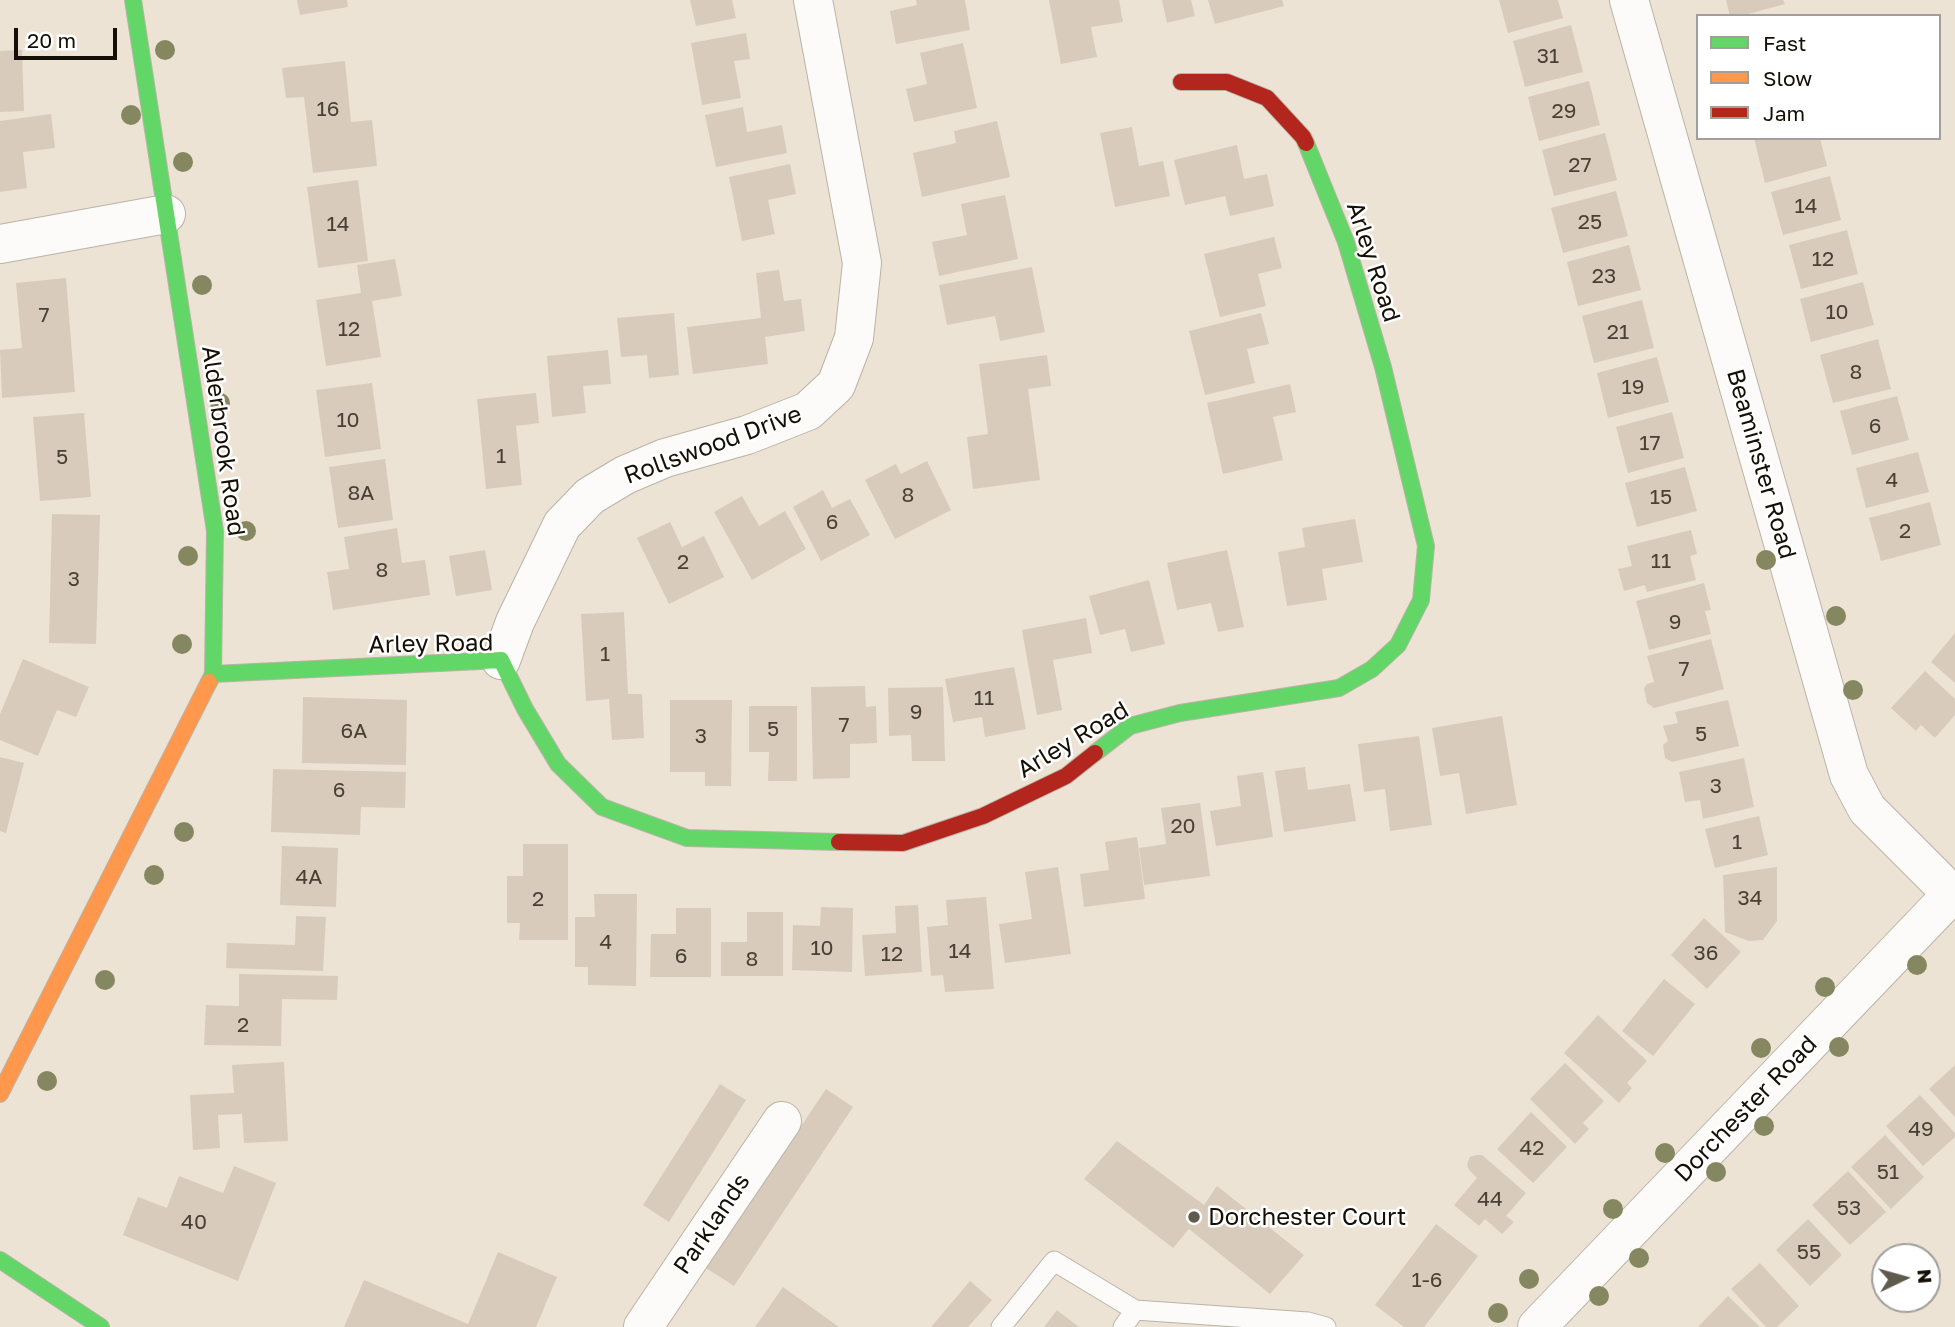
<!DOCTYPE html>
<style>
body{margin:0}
#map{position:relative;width:1955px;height:1327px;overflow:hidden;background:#ece3d4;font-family:"Golos Text",sans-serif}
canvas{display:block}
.legend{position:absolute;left:1696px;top:14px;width:245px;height:126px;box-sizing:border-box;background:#fff;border:2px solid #a19f9b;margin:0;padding:9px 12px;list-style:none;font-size:21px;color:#150f06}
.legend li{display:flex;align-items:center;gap:14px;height:35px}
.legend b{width:35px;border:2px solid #a19f9b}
.north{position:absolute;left:1871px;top:1243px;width:70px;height:70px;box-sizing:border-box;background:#fff;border:2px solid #a19f9b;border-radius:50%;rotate:85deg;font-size:19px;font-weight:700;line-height:28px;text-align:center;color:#150f06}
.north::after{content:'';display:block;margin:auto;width:24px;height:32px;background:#60594e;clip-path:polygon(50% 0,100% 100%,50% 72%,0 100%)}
.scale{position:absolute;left:14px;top:28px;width:103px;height:32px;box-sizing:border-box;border:4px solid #150f06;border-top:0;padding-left:9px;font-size:21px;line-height:24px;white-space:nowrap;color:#150f06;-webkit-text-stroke:5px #fff;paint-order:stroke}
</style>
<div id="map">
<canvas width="1955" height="1327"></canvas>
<ul class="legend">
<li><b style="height:9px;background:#63d668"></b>Fast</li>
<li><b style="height:9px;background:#ff974d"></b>Slow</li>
<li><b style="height:9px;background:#b3261e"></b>Jam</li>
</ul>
<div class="north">N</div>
<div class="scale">20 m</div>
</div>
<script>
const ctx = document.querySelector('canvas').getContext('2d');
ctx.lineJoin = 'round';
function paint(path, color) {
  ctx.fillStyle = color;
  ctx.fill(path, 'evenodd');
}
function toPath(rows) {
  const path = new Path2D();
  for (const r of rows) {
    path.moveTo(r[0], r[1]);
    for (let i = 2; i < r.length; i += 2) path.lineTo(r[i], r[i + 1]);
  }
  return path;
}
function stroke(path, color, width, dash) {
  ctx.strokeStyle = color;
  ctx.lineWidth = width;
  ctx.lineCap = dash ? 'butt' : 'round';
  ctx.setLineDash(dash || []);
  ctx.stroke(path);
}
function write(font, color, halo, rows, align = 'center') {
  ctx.font = font + ' "Golos Text",sans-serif';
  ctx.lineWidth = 5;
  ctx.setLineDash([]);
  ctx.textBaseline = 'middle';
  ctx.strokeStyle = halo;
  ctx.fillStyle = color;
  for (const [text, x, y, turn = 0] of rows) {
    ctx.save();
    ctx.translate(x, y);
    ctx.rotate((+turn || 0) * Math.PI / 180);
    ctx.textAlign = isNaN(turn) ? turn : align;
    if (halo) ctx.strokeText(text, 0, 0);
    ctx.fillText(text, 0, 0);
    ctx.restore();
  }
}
const building = toPath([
 [297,0,347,0,348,7,300,15],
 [690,0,732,0,736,18,696,26],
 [916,0,965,0,970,30,896,44,890,11,917,5],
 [1049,0,1119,0,1123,22,1091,27,1097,57,1061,64],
 [1162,0,1191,0,1195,16,1167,23],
 [1208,0,1282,0,1284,6,1215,24],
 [1499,0,1558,0,1563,18,1508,33],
 [1726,0,1783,0,1785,4,1741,16,1730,16],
 [1571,25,1583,72,1525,87,1513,41],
 [746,33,750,59,734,61,741,98,702,105,691,43],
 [963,43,977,108,914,122,906,89,927,84,920,53],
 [22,50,24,111,0,112,0,51],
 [345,61,351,122,372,120,377,166,313,173,304,97,286,98,282,68],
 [1589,81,1600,125,1539,141,1528,97],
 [743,107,747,132,782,125,787,153,716,167,705,115],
 [51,114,55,148,23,152,27,188,0,192,0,121],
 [997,121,1010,177,922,197,913,153,956,143,954,131],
 [1132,127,1139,166,1163,161,1170,196,1115,207,1100,133],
 [1605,133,1617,180,1554,196,1542,150],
 [1754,138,1820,138,1827,166,1765,183],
 [1237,145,1244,179,1267,174,1274,206,1230,216,1225,196,1185,205,1174,160],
 [790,164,796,194,768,200,775,234,742,241,729,177],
 [1830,176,1841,220,1783,235,1771,192],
 [358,180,368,261,318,268,307,187],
 [1616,191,1628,236,1563,253,1551,208],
 [1005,195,1018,259,939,276,932,242,967,235,961,204],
 [1847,230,1858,274,1801,289,1789,245],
 [1274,237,1282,268,1258,274,1266,306,1220,317,1204,254],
 [1629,245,1641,290,1578,306,1567,262],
 [395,259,402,296,372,301,381,357,326,366,316,300,361,293,357,265],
 [1032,267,1045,332,1000,341,995,316,947,325,939,285],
 [779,270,784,301,801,299,805,331,765,337,768,364,693,374,687,327,761,318,756,273],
 [66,278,75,392,2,398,0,350,22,348,16,283],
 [1863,282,1874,325,1811,342,1800,299],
 [1642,300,1654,348,1594,363,1582,316],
 [674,313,679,375,649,378,647,355,621,357,617,318],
 [1261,313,1269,344,1247,349,1255,383,1205,395,1189,331],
 [1878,339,1891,389,1833,403,1820,355],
 [608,350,611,384,583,386,586,413,552,417,547,356],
 [1047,355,1051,386,1028,389,1040,480,973,489,967,437,988,434,979,364],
 [1657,357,1669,402,1608,418,1597,373],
 [372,383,381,449,325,457,316,390],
 [1290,384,1296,412,1273,417,1283,460,1223,474,1207,403],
 [536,393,539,423,516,426,522,485,486,489,477,399],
 [1897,396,1909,440,1852,455,1840,411],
 [1672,412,1684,458,1628,473,1616,427],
 [84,413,91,497,40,501,33,417],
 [1918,452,1929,492,1866,508,1856,468],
 [385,459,393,520,338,528,329,467],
 [927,461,951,510,895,539,865,480,896,464,901,474],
 [1685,467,1697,511,1637,527,1625,483],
 [823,490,832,508,850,499,870,535,821,561,793,507],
 [742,496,759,526,785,511,806,549,752,580,714,512],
 [1930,502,1941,545,1881,561,1869,518],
 [52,514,100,515,96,644,49,643],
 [1355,519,1363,562,1322,569,1327,600,1287,606,1278,552,1305,547,1302,528],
 [670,522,682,547,704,536,724,577,669,604,637,538],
 [397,528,402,563,425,560,430,595,333,610,327,572,349,569,344,537],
 [1691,530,1697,554,1690,556,1696,580,1647,592,1645,585,1624,591,1618,569,1632,566,1627,546],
 [485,550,492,590,456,596,449,556],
 [1227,550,1244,627,1218,632,1211,603,1177,610,1167,563],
 [1149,580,1165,644,1131,652,1125,629,1100,635,1089,596],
 [1704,583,1711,610,1705,611,1711,634,1649,650,1636,601],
 [624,612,628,694,642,694,644,738,612,740,609,699,586,701,581,614],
 [1086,618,1092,653,1053,660,1062,710,1037,715,1022,630],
 [1955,633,1955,683,1931,662],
 [1711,639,1724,689,1654,708,1647,703,1644,688,1647,684,1654,682,1647,656],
 [23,659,89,687,76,717,57,710,38,756,0,740,0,714],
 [1014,667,1026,729,985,737,982,717,953,722,945,679],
 [1925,671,1955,699,1955,715,1935,738,1921,725,1916,731,1891,708],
 [865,686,866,707,876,706,877,743,850,744,850,778,813,779,811,687],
 [943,687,945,761,912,761,911,735,889,736,888,688],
 [303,697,407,700,406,765,302,763],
 [670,700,732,700,731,786,705,786,705,772,670,772],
 [1728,700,1739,746,1672,762,1665,758,1663,745,1668,741,1663,726,1678,723,1675,712],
 [749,706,797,706,797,781,768,781,769,752,749,752],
 [1502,716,1517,805,1466,814,1459,773,1440,776,1432,728],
 [1419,736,1432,825,1390,831,1385,789,1364,792,1358,744],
 [0,757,24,763,6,833,0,831],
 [1744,758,1754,807,1703,819,1700,800,1685,802,1679,772],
 [1305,767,1308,790,1350,784,1356,821,1284,832,1275,771],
 [273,769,406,772,405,808,361,807,360,835,271,832],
 [1263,772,1273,837,1216,846,1210,811,1241,806,1237,776],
 [1200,803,1210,876,1144,885,1139,848,1166,844,1161,808],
 [1759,816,1768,855,1715,868,1705,829],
 [1137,837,1145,899,1084,907,1080,874,1109,870,1105,842],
 [523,844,568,844,568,940,519,940,520,923,507,923,507,876,523,876],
 [282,846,338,848,336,907,280,905],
 [1058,867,1071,954,1005,963,999,924,1032,919,1025,872],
 [1777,867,1777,921,1763,940,1749,941,1725,932,1723,875],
 [594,894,637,894,636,986,588,985,588,967,575,967,575,917,595,917],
 [986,897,994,989,945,992,943,975,931,976,927,927,948,925,946,900],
 [918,905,922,972,865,976,862,935,896,933,895,906],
 [821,907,853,908,852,972,792,970,793,925,820,926],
 [676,908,711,908,711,977,650,977,651,934,676,934],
 [747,912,783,912,783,976,721,976,721,942,747,942],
 [296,916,326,917,323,971,226,968,227,943,295,945],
 [1704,918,1741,952,1707,989,1671,955],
 [239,974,338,976,337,1000,282,999,281,1046,204,1045,206,1005,239,1006],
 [1664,979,1695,1004,1653,1056,1622,1031],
 [1598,1015,1647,1061,1627,1083,1632,1088,1619,1103,1564,1053],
 [284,1062,288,1141,244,1143,242,1114,218,1115,220,1148,193,1150,190,1095,234,1093,232,1065],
 [1565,1063,1604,1101,1583,1123,1589,1129,1575,1144,1530,1099],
 [1955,1065,1955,1117,1929,1089],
 [720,1084,746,1100,669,1222,643,1205],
 [826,1089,853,1107,734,1286,706,1268],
 [1920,1095,1955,1133,1955,1137,1923,1166,1886,1126],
 [1531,1112,1567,1147,1533,1183,1497,1149],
 [1885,1135,1924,1177,1891,1209,1851,1167],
 [1117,1141,1204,1205,1217,1186,1304,1255,1270,1294,1189,1229,1173,1248,1084,1179],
 [1476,1155,1482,1155,1526,1193,1506,1216,1514,1222,1502,1234,1485,1219,1479,1226,1454,1205,1477,1178,1469,1170,1467,1164,1470,1157],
 [234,1166,276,1183,238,1281,123,1235,138,1197,167,1208,179,1176,223,1193],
 [1848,1171,1886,1212,1850,1245,1812,1205],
 [1808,1219,1842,1255,1810,1286,1776,1250],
 [1436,1224,1478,1256,1424,1327,1404,1327,1375,1305],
 [498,1252,557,1277,536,1327,344,1327,364,1280,468,1324],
 [1760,1263,1799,1306,1777,1327,1766,1327,1731,1289],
 [970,1281,992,1300,968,1327,931,1327],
 [783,1287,839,1327,755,1327],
 [1728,1296,1760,1327,1698,1327],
 [1057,1310,1079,1327,1044,1327]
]);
const lane = toPath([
 [1001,1327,1054,1261,1135,1310,1308,1322,1326,1327],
 [1123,1327,1135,1310]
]);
const street = toPath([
 [1629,0,1849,775,1867,809,1952,894],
 [0,244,166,214],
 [501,660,515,622,562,525,590,496,625,475,665,458,747,435,808,411,836,385,854,338,862,263,813,0],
 [643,1327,782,1121],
 [1537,1327,1955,891]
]);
const fast = toPath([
 [133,0,215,531,213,674,209,682],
 [213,674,501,660,525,709,558,764,602,807,687,838,839,842],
 [1095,753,1130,726,1180,713,1339,688,1372,669,1398,645,1421,600,1426,546,1383,367,1346,242,1306,143],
 [0,1260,101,1327]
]);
const slow = toPath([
 [0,1094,209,682]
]);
const jam = toPath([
 [1181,82,1227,82,1267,98,1303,137,1306,143],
 [839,842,903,843,983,816,1066,776,1095,753]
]);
const trees = [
 [165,50],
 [131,115],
 [183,162],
 [202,285],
 [220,403],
 [246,531],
 [188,556],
 [1766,560],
 [1836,616],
 [182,644],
 [1853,690],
 [184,832],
 [154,875],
 [1917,965],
 [105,980],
 [1825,987],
 [1839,1047],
 [1761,1048],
 [47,1081],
 [1764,1126],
 [1665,1153],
 [1716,1172],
 [1613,1209],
 [1639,1258],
 [1529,1279],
 [1599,1296],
 [1498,1313]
];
const markers = [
 [1194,1217,7,"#60594e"]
];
const numberNames = [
 ["31",1548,56],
 ["16",328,109],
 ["29",1564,111],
 ["27",1580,165],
 ["14",1806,206],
 ["25",1590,222],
 ["14",338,224],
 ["12",1823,259],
 ["23",1604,276],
 ["10",1837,312],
 ["7",44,315],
 ["12",349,329],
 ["21",1618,332],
 ["8",1856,372],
 ["19",1633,387],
 ["10",348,420],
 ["6",1875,426],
 ["17",1650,443],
 ["1",501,456],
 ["5",62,457],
 ["4",1892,480],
 ["8A",361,493],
 ["8",908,495],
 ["15",1661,497],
 ["6",832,522],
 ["2",1905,531],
 ["11",1661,561],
 ["2",683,562],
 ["8",382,570],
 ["3",74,579],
 ["9",1675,622],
 ["1",605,654],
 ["7",1684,669],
 ["11",984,698],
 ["9",916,712],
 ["7",844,725],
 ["5",773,729],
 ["6A",354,731],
 ["5",1701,734],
 ["3",701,736],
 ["3",1716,786],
 ["6",339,790],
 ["20",1183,826],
 ["1",1737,842],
 ["4A",309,877],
 ["34",1750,898],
 ["2",538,899],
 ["4",606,942],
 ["10",822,948],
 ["14",960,951],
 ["36",1706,953],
 ["12",892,954],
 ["6",681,956],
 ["8",752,959],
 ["2",243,1025],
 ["49",1921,1129],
 ["42",1532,1148],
 ["51",1888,1172],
 ["44",1490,1199],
 ["53",1849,1208],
 ["40",194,1222],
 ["55",1809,1252],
 ["1-6",1427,1280]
];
const streetNames = [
 ["Arley Road",1373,262,72],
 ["Alderbrook Road",223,441,82],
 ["Rollswood Drive",713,445,-20],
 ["Beaminster Road",1761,464,74],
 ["Arley Road",431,644,-1],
 ["Arley Road",1073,740,-31],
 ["Dorchester Road",1746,1109,-46],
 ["Parklands",712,1224,-56]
];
const poiNames = [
 ["Dorchester Court",1208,1217]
];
paint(building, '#d9cbbb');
stroke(lane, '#bab3a7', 21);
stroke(street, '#bab3a7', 40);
stroke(fast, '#bab3a7', 18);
stroke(slow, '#bab3a7', 18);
stroke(jam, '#bab3a7', 18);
stroke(lane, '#fcfbf9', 19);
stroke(street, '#fcfbf9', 38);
stroke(fast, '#63d668', 16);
stroke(slow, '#ff974d', 16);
stroke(jam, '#b3261e', 16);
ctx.fillStyle = '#84875f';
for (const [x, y] of trees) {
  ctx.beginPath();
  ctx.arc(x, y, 10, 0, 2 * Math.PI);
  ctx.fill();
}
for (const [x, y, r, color] of markers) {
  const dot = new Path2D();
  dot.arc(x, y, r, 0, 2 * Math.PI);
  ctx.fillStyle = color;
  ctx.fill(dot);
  stroke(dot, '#fff', 2.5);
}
write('21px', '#484035', null, numberNames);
write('24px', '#150f06', '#fff', streetNames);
write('24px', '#150f06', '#fff', poiNames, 'left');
</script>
